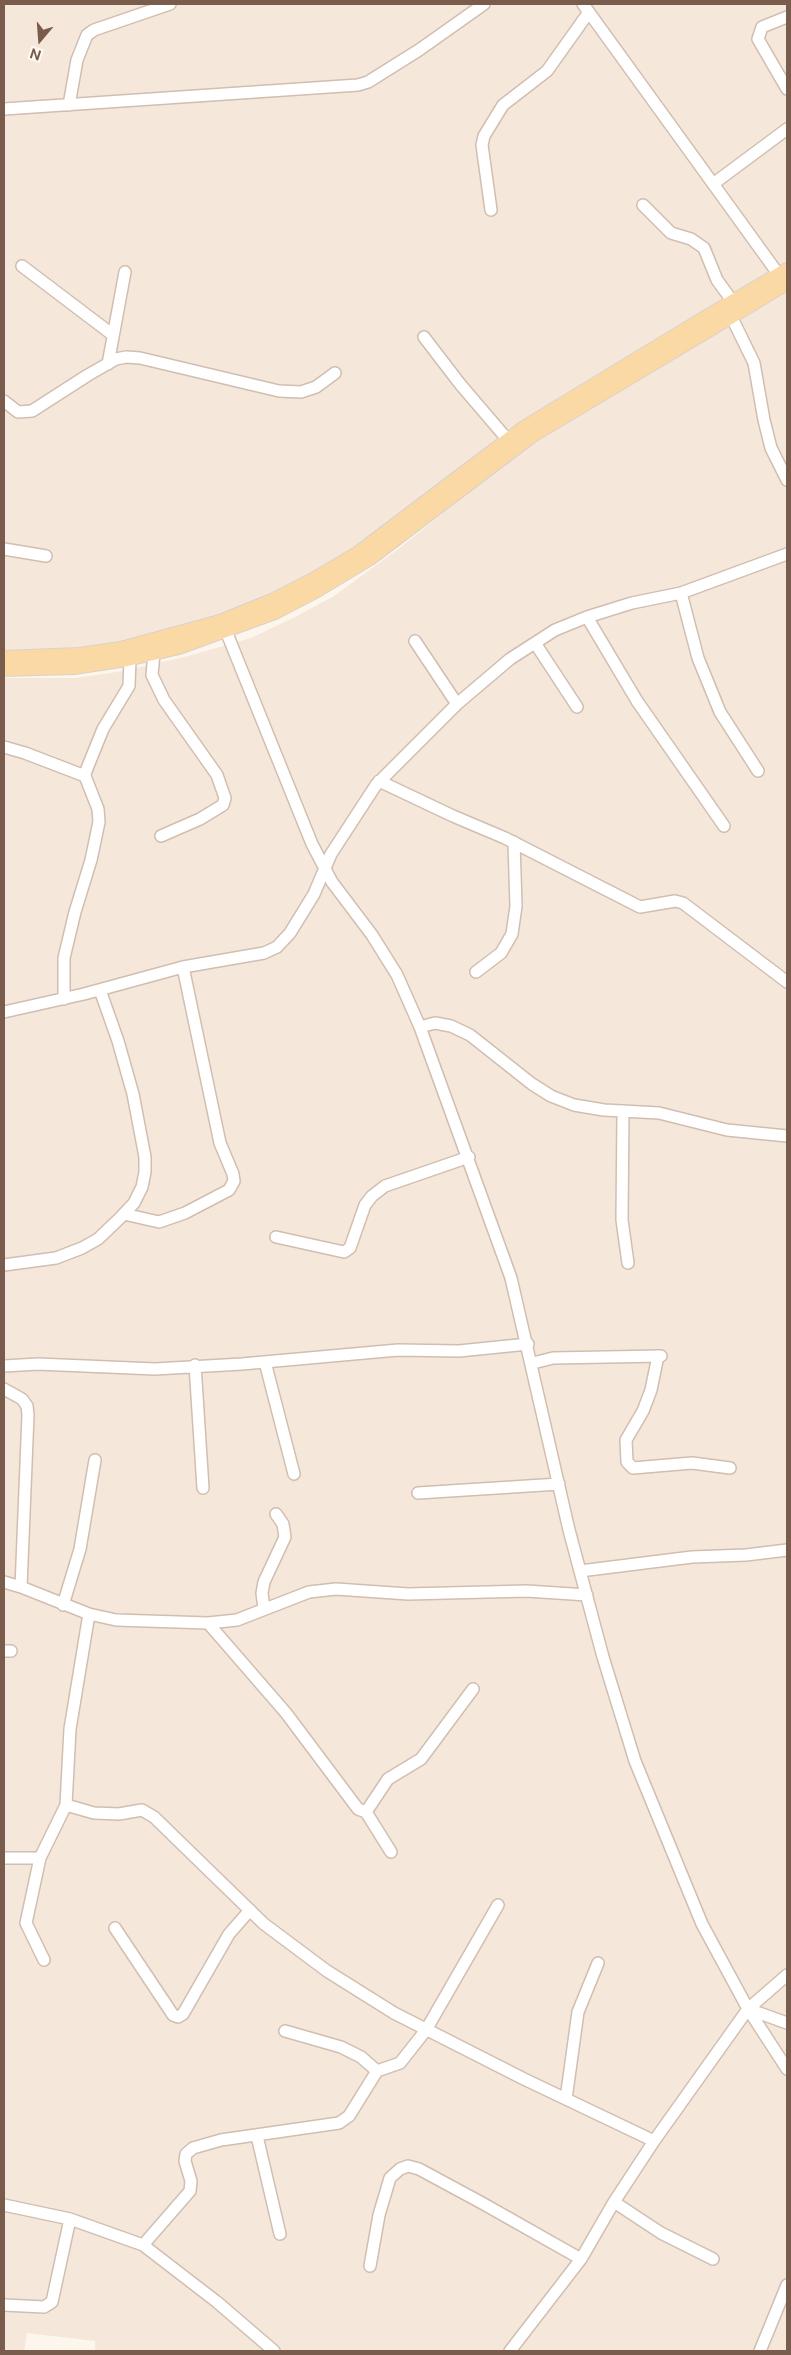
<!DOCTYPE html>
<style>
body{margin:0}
#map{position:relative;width:791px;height:2355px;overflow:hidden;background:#fdf6ec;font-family:"Public Sans",sans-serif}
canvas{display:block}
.frame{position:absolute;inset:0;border:5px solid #7a5c4d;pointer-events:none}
.north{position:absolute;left:15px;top:15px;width:50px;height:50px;-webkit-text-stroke:4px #fffaf3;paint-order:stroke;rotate:198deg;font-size:14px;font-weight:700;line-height:20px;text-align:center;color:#7a5c4d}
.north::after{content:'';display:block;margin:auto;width:18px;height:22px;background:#7a5c4d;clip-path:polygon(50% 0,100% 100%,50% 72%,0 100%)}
</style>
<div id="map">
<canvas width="791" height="2355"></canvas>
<div class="frame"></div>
<div class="north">N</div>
</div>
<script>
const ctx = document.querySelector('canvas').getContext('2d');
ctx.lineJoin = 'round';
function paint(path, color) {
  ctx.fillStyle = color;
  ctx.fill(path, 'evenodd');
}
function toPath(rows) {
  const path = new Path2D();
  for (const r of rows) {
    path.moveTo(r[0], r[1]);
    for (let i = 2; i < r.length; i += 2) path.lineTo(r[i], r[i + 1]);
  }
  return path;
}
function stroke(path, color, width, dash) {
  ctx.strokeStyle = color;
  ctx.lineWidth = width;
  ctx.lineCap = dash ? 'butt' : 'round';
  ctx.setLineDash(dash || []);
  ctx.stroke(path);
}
const residential = toPath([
 [4,4,787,4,787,265,508,429,389,523,317,571,252,605,126,642,81,649,4,651],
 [787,293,787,2351,95,2351,95,2341,27,2333,24,2351,4,2351,4,678,76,678,123,671,188,656,251,638,297,616,334,596,401,547,512,458,550,431]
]);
const minor = toPath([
 [583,4,779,275],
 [787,17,762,27,758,39,787,89],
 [69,105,77,60,87,35,94,30,170,4],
 [4,109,358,85,368,82,419,50,484,4],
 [713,184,787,129],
 [643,205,671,233,691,239,704,248,717,280,733,302],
 [491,210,482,145,484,136,503,105,547,71,589,12],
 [22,266,113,335],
 [731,316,754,363,764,420,771,448,787,480],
 [424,337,460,384,507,439],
 [108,364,125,272],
 [4,401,18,412,32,411,88,375,116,359,126,357,140,358,279,391,301,392,316,387,335,373],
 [4,549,46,556],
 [681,593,698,658,720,712,758,771],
 [587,617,637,701,724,826],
 [226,631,312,844,332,882,372,935,397,975,420,1027,511,1278,569,1530,603,1657,635,1761,702,1924,748,2009,787,2069],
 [415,641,457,704],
 [535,643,577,707],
 [154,653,152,675,164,700,217,775,225,798,223,805,200,819,161,836],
 [4,747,25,753,85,776],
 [379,781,453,816,505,838,640,907,675,901,683,903,787,982],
 [476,972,501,953,512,934,516,906,514,842],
 [64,999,64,958,75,912,91,860,99,822,98,809,85,776,86,771,103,729,129,686,130,659],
 [4,1012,84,994,183,967,264,953,277,947,290,933,314,894,331,854,376,785,457,704,510,659,555,630,587,617,632,603,681,593,787,554],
 [420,1027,435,1023,451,1026,470,1035,532,1084,551,1096,574,1105,604,1110,659,1113,727,1130,787,1136],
 [623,1111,622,1220,628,1263],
 [124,1214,159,1222,185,1213,229,1190,234,1181,233,1174,220,1143,183,967],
 [276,1237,344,1252,350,1248,365,1205,372,1196,385,1186,469,1157],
 [4,1265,56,1258,82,1248,98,1239,120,1218,134,1203,142,1187,145,1172,145,1157,133,1094,118,1041,100,990],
 [658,1356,651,1390,643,1411,626,1440,627,1462,633,1468,692,1463,730,1468],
 [265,1362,294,1474],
 [533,1363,553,1358,661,1356],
 [195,1365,203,1488],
 [4,1366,38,1364,155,1369,242,1364,398,1350,459,1351,528,1344],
 [4,1389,22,1399,27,1406,28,1415,21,1587],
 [418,1493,559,1484],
 [580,1571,692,1557,746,1555,787,1550],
 [4,1582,21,1587,89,1614,116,1620,208,1623,237,1620,309,1592,336,1589,408,1594,527,1591,587,1595],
 [63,1605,80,1549,95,1460],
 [264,1609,262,1593,264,1582,285,1537,283,1524,276,1514],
 [208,1623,286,1713,358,1809,366,1812,391,1852],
 [4,1651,11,1651],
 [66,1805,70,1729,89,1614],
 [366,1812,388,1779,421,1759,473,1689],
 [4,1858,40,1858],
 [115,1928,173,2015,178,2017,183,2014,229,1934,250,1910],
 [44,1960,26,1923,40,1858,66,1805,94,1813,119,1814,142,1810,154,1817,264,1924,327,1971,394,2013,524,2079,654,2141],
 [748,2009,787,2023],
 [285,2031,341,2047,361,2057,377,2071],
 [566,2099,578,2012,598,1963],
 [257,2136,280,2234],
 [614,2202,661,2233,713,2259],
 [4,2205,70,2219,143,2245,217,2302,274,2351],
 [143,2245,190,2191,191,2181,185,2161,186,2154,193,2148,221,2140,339,2123,349,2116,377,2071,400,2063,426,2030,498,1905],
 [370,2266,379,2215,390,2178,400,2169,408,2166,419,2169,482,2203,581,2259],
 [4,2305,44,2307,52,2302,70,2219],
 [510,2351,581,2259,614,2202,654,2141,748,2009,787,1975],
 [760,2351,787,2285]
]);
const major = toPath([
 [4,658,79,655,121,649,220,622,272,601,315,579,360,552,524,428,705,318,787,270],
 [4,669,74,667,127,659,179,647,275,612,317,590,370,558,531,436,787,283]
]);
paint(residential, '#f5e8da');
stroke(minor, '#d1beb0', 14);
stroke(major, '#dad1cd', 16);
stroke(minor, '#fff', 11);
stroke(major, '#fbd9a5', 14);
</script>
